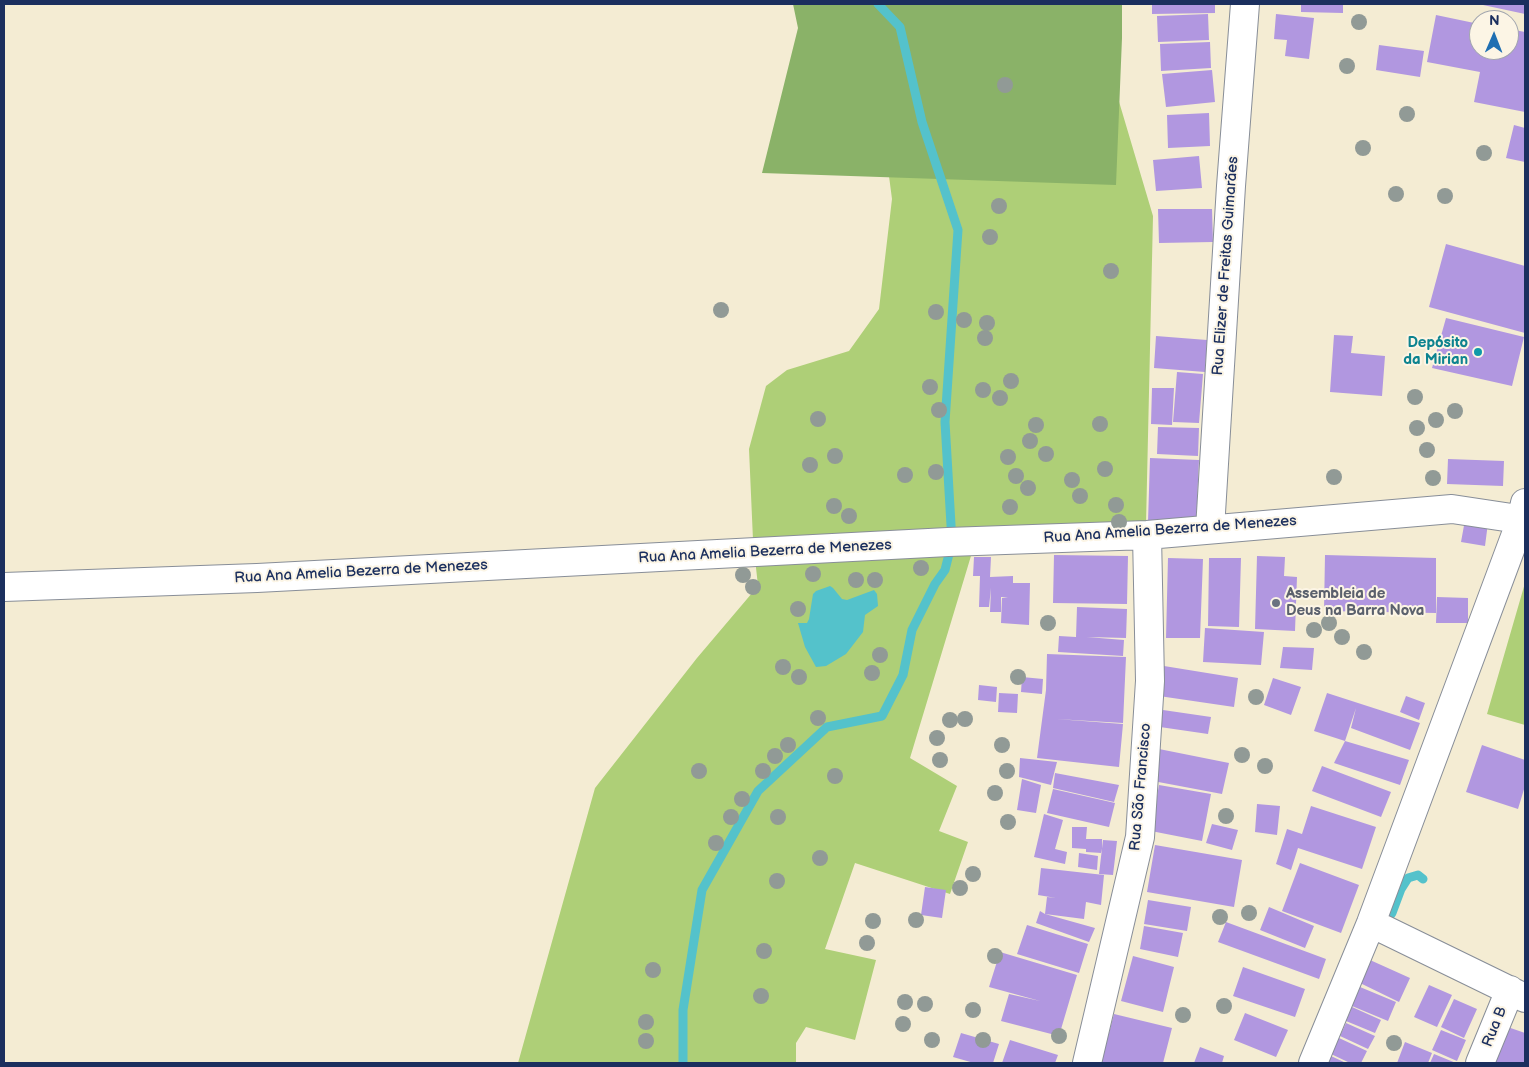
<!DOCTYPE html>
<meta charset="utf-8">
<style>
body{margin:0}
#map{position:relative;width:1529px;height:1067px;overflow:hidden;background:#f4ecd3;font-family:"Balsamiq Sans",sans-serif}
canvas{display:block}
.frame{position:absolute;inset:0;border:5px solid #1b2f5e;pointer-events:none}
.north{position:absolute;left:1469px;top:10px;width:50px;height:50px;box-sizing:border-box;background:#fcf5e5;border:1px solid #a2a6af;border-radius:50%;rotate:1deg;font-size:14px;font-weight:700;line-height:20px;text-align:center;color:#1b2f5e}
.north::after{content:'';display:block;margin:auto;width:18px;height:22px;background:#1f6fb2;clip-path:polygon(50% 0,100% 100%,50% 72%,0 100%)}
</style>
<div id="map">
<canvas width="1529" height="1067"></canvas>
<div class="frame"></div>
<div class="north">N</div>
</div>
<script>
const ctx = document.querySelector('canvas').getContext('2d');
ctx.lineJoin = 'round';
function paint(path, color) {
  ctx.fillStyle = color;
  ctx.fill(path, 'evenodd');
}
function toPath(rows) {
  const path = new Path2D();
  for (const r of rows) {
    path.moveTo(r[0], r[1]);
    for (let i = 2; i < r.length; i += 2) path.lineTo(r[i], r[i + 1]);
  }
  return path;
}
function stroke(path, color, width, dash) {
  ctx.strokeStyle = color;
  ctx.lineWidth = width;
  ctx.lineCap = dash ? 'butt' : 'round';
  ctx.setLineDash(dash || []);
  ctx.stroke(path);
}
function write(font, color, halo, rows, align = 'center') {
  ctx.font = font + ' "Balsamiq Sans",sans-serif';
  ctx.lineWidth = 4;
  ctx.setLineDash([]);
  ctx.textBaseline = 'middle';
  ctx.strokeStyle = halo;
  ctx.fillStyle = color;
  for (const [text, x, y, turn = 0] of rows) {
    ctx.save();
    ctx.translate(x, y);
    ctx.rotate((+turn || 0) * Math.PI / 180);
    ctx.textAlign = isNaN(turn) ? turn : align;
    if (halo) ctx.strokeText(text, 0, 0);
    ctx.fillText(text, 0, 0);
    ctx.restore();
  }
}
const green = toPath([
 [1090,4,1153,216,1146,524,977,536,910,758,957,786,939,831,968,842,950,894,855,863,825,949,876,960,855,1040,806,1027,796,1043,796,1063,518,1063,595,788,697,658,758,586,753,540,749,449,766,386,787,370,849,351,879,309,892,199,887,161],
 [1525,583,1525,725,1487,714]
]);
const forest = toPath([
 [793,4,1122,4,1122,38,1116,185,762,173,798,28]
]);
const water = toPath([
 [830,586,833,588,842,599,847,600,874,590,877,594,878,606,865,615,863,632,846,654,826,666,816,667,805,647,798,623,807,623,809,619,813,594,816,591]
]);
const stream = toPath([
 [1382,926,1392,913,1401,889,1408,878,1418,875,1423,879],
 [683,1063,683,1010,702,890,758,791,827,727,882,716,903,675,912,630,935,584,945,570,952,542,945,422,958,230,922,122,900,27,878,4]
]);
const building = toPath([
 [1152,4,1215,4,1215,13,1152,14],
 [1301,4,1343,4,1343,13,1301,12],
 [1483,4,1525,4,1525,14,1483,5],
 [1208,14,1209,40,1158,42,1157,16],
 [1276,14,1314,18,1309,59,1285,56,1287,40,1274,39],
 [1436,15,1479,24,1479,50,1509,50,1509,29,1525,32,1525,112,1474,102,1480,72,1427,62],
 [1210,42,1211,68,1161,71,1160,44],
 [1379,45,1424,51,1420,77,1376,70],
 [1212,70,1215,102,1166,107,1162,74],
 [1209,113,1210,146,1168,148,1167,115],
 [1514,125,1525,128,1525,162,1506,158],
 [1199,156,1202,188,1156,191,1153,160],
 [1158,209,1212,209,1213,242,1159,243],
 [1446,244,1525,266,1525,333,1429,307],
 [1446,318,1524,337,1512,386,1432,368],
 [1334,335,1353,336,1351,353,1385,356,1382,396,1330,392],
 [1156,336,1207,340,1205,372,1154,368],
 [1177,372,1203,374,1199,423,1173,422],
 [1152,388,1174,388,1172,425,1151,424],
 [1158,427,1199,428,1198,456,1157,454],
 [1150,458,1199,460,1196,524,1148,522],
 [1448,459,1504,461,1503,486,1447,484],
 [1465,520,1488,523,1485,546,1461,542],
 [1054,555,1128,556,1127,604,1053,603],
 [1325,555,1436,558,1436,613,1324,611],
 [1257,556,1285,557,1284,576,1297,577,1295,631,1255,629],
 [974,557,991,557,990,577,1013,576,1013,583,1030,583,1029,625,1001,623,1002,598,1008,597,1001,597,1001,612,990,612,991,588,989,607,979,607,980,576,973,576],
 [1168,558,1203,559,1200,638,1166,638],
 [1209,558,1241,558,1239,627,1208,626],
 [1437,597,1468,598,1468,623,1436,623],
 [1077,607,1127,609,1126,638,1087,637,1124,640,1123,656,1058,652,1059,636,1076,637],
 [1205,628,1264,632,1261,665,1203,662],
 [1283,647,1314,648,1312,670,1280,668],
 [1047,654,1126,657,1123,723,1056,719,1123,724,1119,767,1037,758,1046,690],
 [1164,666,1238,678,1234,707,1159,696],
 [1022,677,1043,679,1042,694,1021,692],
 [1273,678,1301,687,1291,715,1264,705],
 [979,685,997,687,996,702,978,700],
 [999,693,1018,694,1017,713,998,712],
 [1327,693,1420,723,1410,750,1351,728,1356,708,1345,741,1409,760,1400,785,1334,763,1345,741,1314,731],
 [1406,696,1425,703,1419,720,1400,712],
 [1163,710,1211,717,1208,734,1160,727],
 [1482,745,1525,760,1525,786,1518,809,1466,792],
 [1159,749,1229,763,1222,794,1153,781],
 [1020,758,1057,762,1051,785,1019,777],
 [1322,766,1391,792,1381,817,1312,791],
 [1055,773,1119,785,1114,802,1053,788],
 [1022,779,1041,785,1036,813,1017,810],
 [1159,785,1211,794,1202,841,1151,831],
 [1053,789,1115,803,1109,827,1047,813],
 [1257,804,1280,806,1277,835,1255,832],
 [1311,806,1376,827,1362,869,1298,848,1291,870,1276,864,1287,829,1302,834],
 [1044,814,1063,820,1055,849,1067,852,1065,864,1034,857],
 [1212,824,1238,830,1232,850,1206,843],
 [1072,827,1087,827,1086,839,1102,839,1102,853,1086,852,1086,849,1072,848],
 [1103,840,1117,841,1113,875,1099,874],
 [1155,845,1242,860,1234,907,1147,892],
 [1079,853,1098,856,1097,870,1078,867],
 [1300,863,1359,885,1341,933,1282,911],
 [1041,868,1104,875,1101,905,1086,902,1084,919,1045,914,1095,928,1089,942,1036,923,1040,911,1045,914,1047,897,1056,898,1038,895],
 [925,887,946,890,942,918,921,915],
 [1148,900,1191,907,1187,931,1144,924],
 [1269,907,1314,926,1305,948,1260,930],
 [1226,922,1326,959,1319,979,1218,942],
 [1027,925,1088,944,1079,973,1017,954],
 [1144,926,1183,933,1178,957,1140,949],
 [1000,952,1077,975,1059,1036,1001,1021,1009,994,1040,1001,989,987],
 [1133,956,1174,967,1163,1012,1121,1001],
 [1370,960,1410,978,1399,1002,1360,983],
 [1243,967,1305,989,1295,1017,1233,996],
 [1429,985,1452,995,1437,1027,1414,1017],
 [1360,987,1396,1002,1388,1021,1352,1006],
 [1454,999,1477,1009,1464,1038,1441,1027],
 [1352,1007,1381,1020,1375,1033,1346,1021],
 [1245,1013,1288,1030,1276,1057,1234,1040],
 [1114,1014,1172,1028,1163,1063,1101,1063],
 [1346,1023,1375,1036,1368,1049,1340,1036],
 [1499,1024,1525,1033,1525,1063,1484,1063],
 [1441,1030,1466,1040,1457,1061,1432,1050],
 [961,1033,999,1044,993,1063,974,1063,953,1057],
 [1339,1038,1367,1051,1361,1063,1350,1063,1331,1054],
 [1010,1040,1058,1055,1055,1063,1002,1063],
 [1405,1042,1432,1053,1428,1063,1397,1063],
 [1200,1047,1224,1056,1222,1063,1194,1063],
 [1434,1054,1456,1063,1430,1063],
 [1331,1056,1346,1063,1328,1063]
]);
const minor = toPath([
 [1210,529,1231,186,1245,4],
 [4,587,257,578,948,542,1147,535,1452,509,1525,520],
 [1371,923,1525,998],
 [1087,1063,1140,837,1150,681,1147,535],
 [1313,1063,1371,923,1522,518,1525,503],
 [1480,1063,1510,990]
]);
const trees = [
 [1359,22],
 [1347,66],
 [1005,85],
 [1407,114],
 [1363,148],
 [1484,153],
 [1396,194],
 [1445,196],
 [999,206],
 [990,237],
 [1111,271],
 [721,310],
 [936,312],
 [964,320],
 [987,323],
 [985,338],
 [1011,381],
 [930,387],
 [983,390],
 [1415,397],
 [1000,398],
 [939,410],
 [1455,411],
 [818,419],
 [1436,420],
 [1100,424],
 [1036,425],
 [1417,428],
 [1030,441],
 [1427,450],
 [1046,454],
 [835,456],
 [1008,457],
 [810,465],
 [1105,469],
 [936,472],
 [905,475],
 [1016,476],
 [1334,477],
 [1433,478],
 [1072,480],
 [1028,488],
 [1080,496],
 [1116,505],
 [834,506],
 [1010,507],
 [849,516],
 [1119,522],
 [921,568],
 [813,574],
 [743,575],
 [856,580],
 [875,580],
 [753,587],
 [798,609],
 [1048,623],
 [1329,623],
 [1314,630],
 [1342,637],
 [1364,652],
 [880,655],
 [783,667],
 [872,673],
 [799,677],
 [1018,677],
 [1256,697],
 [818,718],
 [965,719],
 [950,720],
 [937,738],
 [788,745],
 [1002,745],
 [1242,755],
 [775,756],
 [940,760],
 [1265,766],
 [699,771],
 [763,771],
 [1007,771],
 [835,776],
 [995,793],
 [742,799],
 [1226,816],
 [731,817],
 [778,817],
 [1008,822],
 [716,843],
 [820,858],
 [973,874],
 [777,881],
 [960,888],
 [1249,913],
 [1220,917],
 [916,920],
 [873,921],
 [867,943],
 [764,951],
 [995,956],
 [653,970],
 [761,996],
 [905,1002],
 [925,1004],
 [1224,1006],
 [973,1010],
 [1183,1015],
 [646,1022],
 [903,1024],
 [1059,1036],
 [932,1040],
 [983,1040],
 [646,1041],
 [1394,1043]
];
const markers = [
 [1478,352,5,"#0f9aa8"],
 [1276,603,5,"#6b7280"]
];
const streetNames = [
 ["Rua Elizer de Freitas Guimarães",1226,266,-86],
 ["Rua Ana Amelia Bezerra de Menezes",1170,530,-4],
 ["Rua Ana Amelia Bezerra de Menezes",765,552,-3],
 ["Rua Ana Amelia Bezerra de Menezes",361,572,-3],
 ["Rua São Francisco",1141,787,-85],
 ["Rua B",1495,1027,-68]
];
const cultureNames = [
 ["Depósito",1468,343],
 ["da Mirian",1468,360]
];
const worshipNames = [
 ["Assembleia de",1286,594],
 ["Deus na Barra Nova",1286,611]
];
paint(green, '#aecf77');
paint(forest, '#8ab268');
paint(water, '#54c2cb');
stroke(stream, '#54c2cb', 9);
paint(building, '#b197e0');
stroke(minor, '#888e98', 30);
stroke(minor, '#fff', 28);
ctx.fillStyle = '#919a96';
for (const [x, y] of trees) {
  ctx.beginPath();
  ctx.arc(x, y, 8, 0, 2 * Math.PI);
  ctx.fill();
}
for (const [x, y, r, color] of markers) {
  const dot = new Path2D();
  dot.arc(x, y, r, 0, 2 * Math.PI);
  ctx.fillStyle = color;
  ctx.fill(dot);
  stroke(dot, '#fcf5e5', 2);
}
write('15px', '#1b2f5e', '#fcf5e5', streetNames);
write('bold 15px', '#0d838f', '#fcf5e5', cultureNames, 'right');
write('bold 15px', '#5b616d', '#fcf5e5', worshipNames, 'left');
</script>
